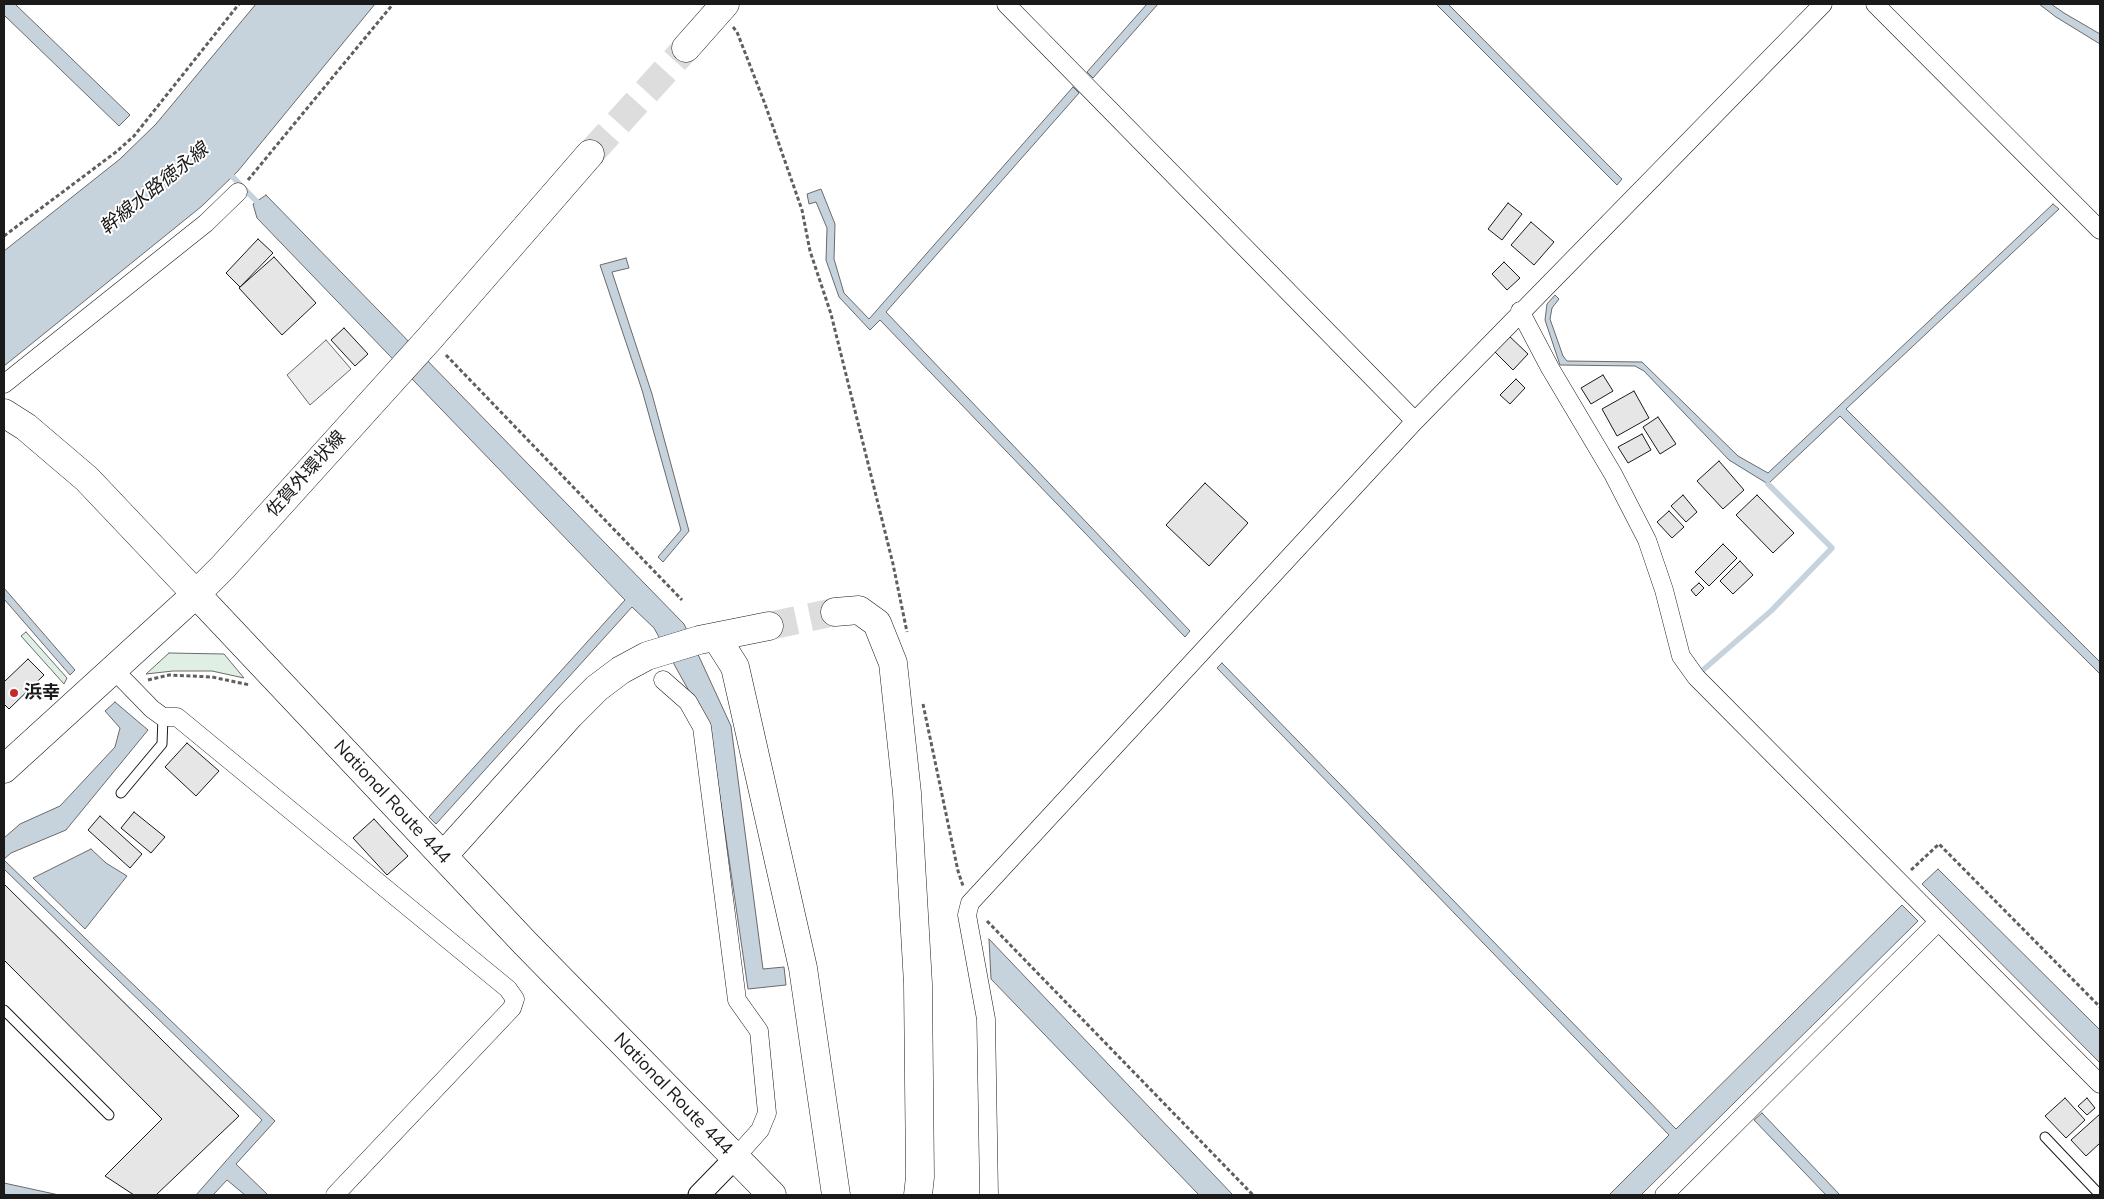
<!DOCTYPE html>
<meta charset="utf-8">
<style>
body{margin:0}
#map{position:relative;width:2104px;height:1199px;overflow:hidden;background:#fff;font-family:Mulish,sans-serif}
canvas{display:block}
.frame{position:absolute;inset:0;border:5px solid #1a1a1a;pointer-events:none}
</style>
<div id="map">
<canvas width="2104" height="1199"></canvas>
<div class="frame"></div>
</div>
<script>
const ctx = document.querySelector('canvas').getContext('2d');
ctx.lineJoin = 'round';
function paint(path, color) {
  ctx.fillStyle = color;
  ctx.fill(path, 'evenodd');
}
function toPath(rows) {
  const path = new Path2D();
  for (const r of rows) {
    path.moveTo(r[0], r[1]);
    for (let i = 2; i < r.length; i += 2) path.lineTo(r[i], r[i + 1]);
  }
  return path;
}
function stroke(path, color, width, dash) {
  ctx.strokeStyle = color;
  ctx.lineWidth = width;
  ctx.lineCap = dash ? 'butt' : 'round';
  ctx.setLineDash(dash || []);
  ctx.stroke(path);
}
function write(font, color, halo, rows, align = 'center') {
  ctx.font = font + ' Mulish,"Noto Sans JP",sans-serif';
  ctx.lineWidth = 4;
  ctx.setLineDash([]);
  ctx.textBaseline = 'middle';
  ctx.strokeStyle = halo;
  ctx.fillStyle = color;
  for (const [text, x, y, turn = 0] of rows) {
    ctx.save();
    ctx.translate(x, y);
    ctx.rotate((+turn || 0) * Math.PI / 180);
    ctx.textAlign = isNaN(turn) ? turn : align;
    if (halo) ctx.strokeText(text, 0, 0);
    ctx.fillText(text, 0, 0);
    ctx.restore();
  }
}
const green = toPath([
 [26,632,67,678,64,684,21,636,26,632],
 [169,653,224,654,244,678,212,671,173,671,146,674,169,653]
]);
const parking = toPath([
 [326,340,351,369,310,405,287,375,326,340]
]);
const water = toPath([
 [4,4,15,4,130,115,119,126,4,15,4,4],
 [256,4,375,4,238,171,202,206,4,366,4,251,120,159,156,124,256,4],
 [1147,4,1158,4,1093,78,1087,72,1147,4],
 [1436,4,1448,4,1622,179,1617,185,1436,4],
 [2039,4,2051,4,2064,13,2100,34,2100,44,2056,17,2039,4],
 [1073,87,1079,93,886,312,1190,631,1185,637,880,320,870,330,839,297,826,260,827,228,816,202,809,204,807,194,821,189,835,224,834,259,844,293,869,319,1073,87],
 [266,195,684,624,731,726,763,969,784,967,786,985,748,989,710,729,654,628,632,607,436,824,429,817,625,600,257,218,253,204,266,195],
 [2053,204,2059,209,1846,409,2100,662,2100,674,1840,416,1768,484,1729,460,1644,371,1635,366,1560,365,1545,320,1547,304,1555,295,1559,299,1552,308,1550,319,1563,356,1567,361,1642,362,1738,456,1768,473,2053,204],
 [626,258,629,268,612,272,652,394,689,531,663,562,658,557,681,530,642,390,600,265,626,258],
 [4,588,75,670,70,675,4,599,4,588],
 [1222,663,1676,1129,1902,905,1918,921,1641,1195,1609,1195,1669,1135,1217,668,1222,663],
 [115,702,148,730,66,830,11,853,4,859,4,838,20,824,60,806,115,747,120,728,105,711,115,702],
 [91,849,106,863,127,876,85,929,33,878,91,849],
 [4,860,275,1121,236,1164,268,1195,245,1195,227,1180,213,1195,196,1195,262,1120,4,869,4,860],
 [1938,869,2100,1030,2100,1063,1922,884,1938,869],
 [989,939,1233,1195,1199,1195,991,979,989,939],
 [1762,1113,1840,1195,1826,1195,1754,1120,1762,1113],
 [4,1183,59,1195,9,1195,4,1194,4,1183]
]);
const stream = toPath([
 [227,171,261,206],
 [1703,670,1771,611,1832,548,1768,484]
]);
const building = toPath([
 [1508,203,1522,214,1502,240,1488,229,1508,203],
 [1531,222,1554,242,1534,265,1511,245,1531,222],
 [258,239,273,253,240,287,226,273,258,239],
 [274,257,316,303,282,335,239,288,274,257],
 [1504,262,1520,278,1507,290,1492,274,1504,262],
 [344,328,368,354,355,366,331,340,344,328],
 [1507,334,1528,354,1513,370,1492,349,1507,334],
 [1603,375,1613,391,1591,404,1581,388,1603,375],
 [1516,379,1525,388,1510,404,1500,395,1516,379],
 [1634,391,1649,418,1617,436,1602,409,1634,391],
 [1658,417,1676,444,1660,454,1643,427,1658,417],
 [1642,434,1651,450,1628,463,1618,447,1642,434],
 [1719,461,1744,490,1723,509,1697,481,1719,461],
 [1205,483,1248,523,1209,566,1166,525,1205,483],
 [1683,495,1697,512,1686,522,1671,506,1683,495],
 [1757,495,1794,533,1773,553,1736,515,1757,495],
 [1669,511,1684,527,1672,538,1657,522,1669,511],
 [1723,544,1737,558,1709,586,1695,572,1723,544],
 [1740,561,1753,575,1733,594,1720,581,1740,561],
 [1699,583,1704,588,1696,596,1691,590,1699,583],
 [28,659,44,675,9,709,4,704,4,682,28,659],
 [187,743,219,771,196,796,165,767,187,743],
 [134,812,165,837,151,853,121,828,134,812],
 [100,816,142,854,130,868,88,830,100,816],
 [374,819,408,856,387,875,353,838,374,819],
 [4,884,239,1116,156,1195,134,1195,105,1176,162,1119,4,960,4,884],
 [2065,1098,2085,1120,2066,1138,2045,1116,2065,1098],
 [2087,1098,2095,1108,2087,1115,2078,1106,2087,1098],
 [2100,1114,2100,1143,2086,1156,2071,1140,2100,1114]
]);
const primaryTunnel = toPath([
 [590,154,686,48]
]);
const motorwayTunnel = toPath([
 [769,626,835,612]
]);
const path = toPath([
 [733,27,737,32,765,104,802,210,810,251,831,314,893,564,907,632],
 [248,180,393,4],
 [4,236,116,152,134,136,239,4],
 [446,355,682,600],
 [148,680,169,675,212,677,250,685],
 [923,704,958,871,963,886],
 [1911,870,1939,844,2100,1007],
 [987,921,1253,1195]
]);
const service = toPath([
 [121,793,162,744,163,717],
 [4,1010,109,1115],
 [2045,1137,2100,1195]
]);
const minor = toPath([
 [1006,4,1415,421],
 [1875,4,2100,230],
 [1520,311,1550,368,1613,474,1647,540,1664,590,1681,656,1696,677,2100,1084],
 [4,384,206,223,238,192],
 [114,670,152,709,163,717,177,717,508,989,515,999,512,1008,335,1195],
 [663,680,688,702,702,727,737,1000,759,1031,767,1113,760,1130,735,1158],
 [989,1195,986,1019,967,915,970,903,1415,421,1823,4],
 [1664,1195,1938,922]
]);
const tertiary = toPath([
 [699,1195,735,1158]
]);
const primary = toPath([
 [686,48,725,4],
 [4,413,26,427,87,479,196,594,223,567,430,338,590,154]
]);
const trunk = toPath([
 [4,769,196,594,525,943,772,1195]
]);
const motorway = toPath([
 [835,612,859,610,877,623,893,663,907,793,918,984,920,1177,918,1195],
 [716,637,735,667,803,968,836,1195],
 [443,856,570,715,597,688,621,670,647,656,699,640,769,626]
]);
const markers = [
 [14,693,5,"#c62828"]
];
const streetNames = [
 ["佐賀外環状線",306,474,-48],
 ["National Route 444",392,802,47],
 ["National Route 444",673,1094,46]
];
const poiNames = [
 ["浜幸",24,693]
];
const waterNames = [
 ["幹線水路徳永線",154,189,-39]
];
paint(green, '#e0efe3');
stroke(green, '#6a6a6a', 1);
paint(parking, '#ededed');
stroke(parking, '#6a6a6a', 1);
paint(water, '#c6d2dc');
stroke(water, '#6a6a6a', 1);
stroke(stream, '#c6d2dc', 5.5);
paint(building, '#e6e6e6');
stroke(building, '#1a1a1a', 1);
stroke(primaryTunnel, '#ddd', 28, [28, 14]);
stroke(motorwayTunnel, '#ddd', 28, [28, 14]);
stroke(service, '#1a1a1a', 11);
stroke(minor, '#1a1a1a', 19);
stroke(tertiary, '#1a1a1a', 23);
stroke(primary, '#1a1a1a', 29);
stroke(trunk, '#1a1a1a', 29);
stroke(motorway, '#1a1a1a', 29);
stroke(path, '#5f5f5f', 3, [4, 2.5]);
stroke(service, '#fff', 9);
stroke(minor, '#fff', 18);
stroke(tertiary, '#fff', 21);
stroke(primary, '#fff', 28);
stroke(trunk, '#fff', 28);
stroke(motorway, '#fff', 28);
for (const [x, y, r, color] of markers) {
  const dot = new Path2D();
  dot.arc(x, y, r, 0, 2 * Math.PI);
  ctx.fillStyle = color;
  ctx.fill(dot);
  stroke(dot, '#fff', 2);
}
write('18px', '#1a1a1a', '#fff', streetNames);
write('bold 18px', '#1a1a1a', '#fff', poiNames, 'left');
write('italic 19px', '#1a1a1a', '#fff', waterNames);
</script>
